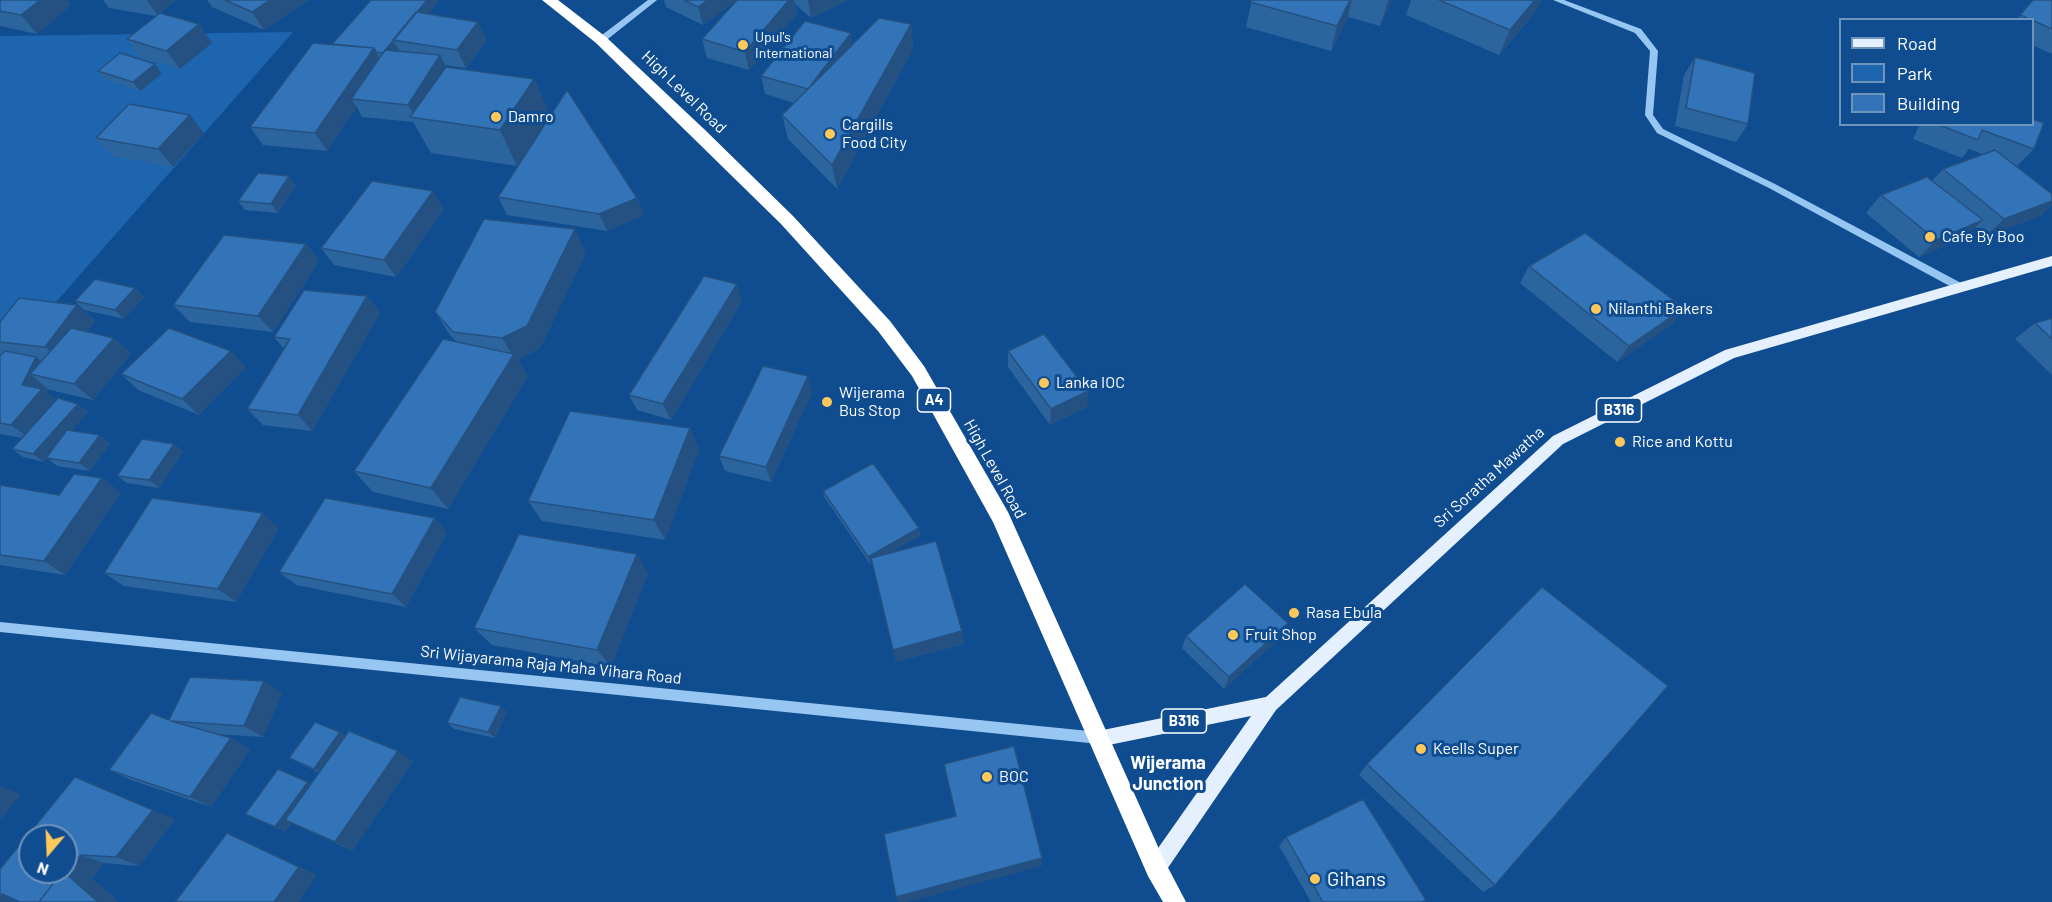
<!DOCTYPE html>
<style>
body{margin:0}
#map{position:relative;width:2052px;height:902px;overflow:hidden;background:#0f4d90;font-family:Barlow,sans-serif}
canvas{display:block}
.legend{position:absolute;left:1839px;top:18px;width:195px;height:108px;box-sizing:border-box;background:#0f4d90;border:2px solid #6f94bc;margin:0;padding:8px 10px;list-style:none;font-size:18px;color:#fff}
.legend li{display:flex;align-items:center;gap:12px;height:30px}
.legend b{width:30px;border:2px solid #6f94bc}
.north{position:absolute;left:18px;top:824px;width:60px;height:60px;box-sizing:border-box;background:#0f4d90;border:2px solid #6f94bc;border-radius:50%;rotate:199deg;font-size:16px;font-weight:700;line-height:24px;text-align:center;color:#fff}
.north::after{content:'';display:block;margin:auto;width:21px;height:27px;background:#ffc85b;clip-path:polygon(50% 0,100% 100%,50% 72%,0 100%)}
</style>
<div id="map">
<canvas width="2052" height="902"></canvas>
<ul class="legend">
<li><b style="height:8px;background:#e5f0ff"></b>Road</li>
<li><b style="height:16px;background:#1d65ae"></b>Park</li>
<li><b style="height:16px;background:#3374b8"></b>Building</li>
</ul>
<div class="north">N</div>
</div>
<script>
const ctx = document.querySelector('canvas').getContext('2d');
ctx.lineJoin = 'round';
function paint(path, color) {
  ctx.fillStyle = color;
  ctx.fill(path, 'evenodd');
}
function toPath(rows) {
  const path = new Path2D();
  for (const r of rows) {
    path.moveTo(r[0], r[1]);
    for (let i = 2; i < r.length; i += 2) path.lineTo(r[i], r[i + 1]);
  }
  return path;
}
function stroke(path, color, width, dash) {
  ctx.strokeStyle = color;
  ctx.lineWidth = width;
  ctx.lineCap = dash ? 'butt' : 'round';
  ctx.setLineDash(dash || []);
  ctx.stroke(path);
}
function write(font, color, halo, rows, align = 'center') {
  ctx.font = font + ' Barlow,sans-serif';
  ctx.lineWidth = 6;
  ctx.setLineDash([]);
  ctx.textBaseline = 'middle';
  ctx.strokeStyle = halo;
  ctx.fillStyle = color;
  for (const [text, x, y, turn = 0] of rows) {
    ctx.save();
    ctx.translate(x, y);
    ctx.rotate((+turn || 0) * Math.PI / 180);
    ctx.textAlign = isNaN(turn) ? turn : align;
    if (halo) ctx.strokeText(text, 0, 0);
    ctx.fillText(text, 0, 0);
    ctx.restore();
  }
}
const green = toPath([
 [293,32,0,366,0,36]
]);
const minor = toPath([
 [648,0,657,0,604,42,598,42,598,38,648,0],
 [1553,0,1564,0,1641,29,1658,51,1653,115,1663,129,1775,184,1963,284,1965,287,1963,290,1957,290,1769,188,1657,133,1645,115,1650,51,1635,33,1553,0],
 [0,622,1099,732,1103,734,1105,738,1103,742,1099,744,0,632,0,622]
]);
const major = toPath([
 [2052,256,2052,266,1734,358,1563,444,1276,710,1163,875,1156,877,1149,875,1147,868,1149,861,1251,716,1099,747,1093,744,1090,738,1093,732,1266,697,1553,436,1725,350,2052,256]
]);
const highway = toPath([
 [542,0,558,0,606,37,704,129,793,216,890,321,924,366,1008,512,1164,860,1186,902,1163,902,1148,876,993,522,912,376,878,331,781,224,596,43,542,0]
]);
const wall = toPath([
 [0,0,67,0,71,5,37,34,0,26],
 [103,0,175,0,161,13,199,24,212,43,180,69,141,57,127,39,156,16,109,8],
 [207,0,309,0,264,30,212,7],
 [664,0,737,0,703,25,666,7],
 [737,0,848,0,811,18,795,4,797,14,749,70,707,58,702,39],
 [1252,0,1392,0,1380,26,1348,17,1331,51,1246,27],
 [1411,0,1541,0,1536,11,1499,55,1406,15],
 [2033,0,2052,0,2052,54,2032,45,2032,20,2017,20],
 [439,1,428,14,487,40,466,68,445,65,446,67,534,79,550,116,517,166,431,153,413,122,362,117,357,107,327,151,263,145,250,127,332,44],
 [911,24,913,49,837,189,788,139,782,115,794,103,765,94,761,76],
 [1695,57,1748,124,1736,142,1675,126,1684,75],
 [98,71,162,74,140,91,105,80],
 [1920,124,2032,124,2034,149,2017,166,2052,194,2052,205,2040,216,1986,236,1975,227,1965,237,1919,257,1866,213,1881,195,1932,181,1943,169,1982,154,1969,149,1962,158,1913,139],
 [204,133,173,167,112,156,96,138],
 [296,185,278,213,245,210,238,201],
 [498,197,637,198,644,215,607,231,507,215],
 [444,209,396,277,334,265,321,248],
 [306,244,319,261,273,332,190,322,173,305],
 [586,253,540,348,518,360,528,376,448,509,373,492,354,471,457,342,450,335,435,312],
 [1529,266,1684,308,1671,325,1617,362,1520,283],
 [135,288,144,297,124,319,84,310,75,301],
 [367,296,380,313,312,431,263,425,247,409,284,349,274,337],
 [742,301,671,420,637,410,629,395],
 [77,305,95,321,87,332,114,338,131,354,93,400,50,390,48,389,46,392,56,400,88,412,71,431,110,443,90,471,57,466,47,458,44,462,23,457,12,449,22,438,0,434,0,357,2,354,0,352,0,322],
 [2052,318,2052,375,2015,339,2035,323],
 [1008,351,1088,391,1087,407,1050,425,1008,367],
 [246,367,199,415,138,390,121,374],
 [812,392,771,482,725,471,719,456],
 [690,428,699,450,665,540,542,521,528,501],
 [174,444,183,452,159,488,127,483,117,476],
 [102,478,121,493,65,575,0,565,0,485,59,495],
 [823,491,919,528,920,536,889,553,964,644,896,662,873,563,870,564,825,498],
 [435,518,447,533,406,607,296,585,279,572],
 [279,528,236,602,124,586,104,573],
 [648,573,611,667,492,645,474,628],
 [1186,636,1282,636,1224,689,1182,648],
 [264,681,282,693,263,737,215,734,250,749,211,807,131,780,109,770,169,720],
 [507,712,495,738,454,729,447,723],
 [340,732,346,736,413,761,352,851,292,823,285,832,245,814,312,784,320,773,298,763,289,758],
 [1367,764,1495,885,1483,892,1359,775],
 [175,819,139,866,104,863,91,880,96,882,119,902,0,902,0,869],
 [1286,837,1423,902,1311,902,1279,846]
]);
const shadedWall = toPath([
 [40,0,67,0,71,5,37,34,21,15],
 [147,0,175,0,158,16],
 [270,0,309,0,264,30,252,12],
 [427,0,438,0,439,1,405,42,393,40],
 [708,0,737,0,703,25,698,7],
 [789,0,794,0,797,14,749,70,745,52],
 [808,0,848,0,811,18],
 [1350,0,1352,0,1348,17,1331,51,1337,26],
 [1388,0,1392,0,1380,26,1388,1],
 [1535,0,1541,0,1536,11,1499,55,1510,30],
 [478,22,487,40,466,68,457,50],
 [199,24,212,43,180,69,166,51],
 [911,24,913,49,837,189,832,165],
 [851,33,853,51,808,89],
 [393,40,399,50,388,63,383,53],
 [374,48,384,66,351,99,357,107,327,151,315,133],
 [440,55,449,73,416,118,408,105],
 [155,64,162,74,140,91,133,82],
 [534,79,550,116,517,166,500,130],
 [190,115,204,133,173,167,158,149],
 [289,176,296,185,278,213,271,204],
 [433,191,444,209,396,277,384,260],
 [637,198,644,215,607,231,599,214],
 [2052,201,2052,205,2040,216,1986,236,2004,219],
 [1983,220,1965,237,1919,257,1936,240],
 [575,229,586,253,540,348,518,360,528,376,448,509,431,488,513,356,502,338],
 [306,244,319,261,273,332,258,316],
 [737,284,742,301,671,420,663,404],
 [135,288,144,297,124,319,115,310],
 [367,296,380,313,312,431,298,415],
 [77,305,95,321,64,363,45,347],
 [1684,308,1671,325,1617,362,1629,346],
 [114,338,131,354,93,400,74,384],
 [231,351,246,367,199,415,182,399],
 [36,357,56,373,30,374,48,389,46,392,62,405,32,440,11,425,22,385],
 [808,376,812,392,771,482,766,467],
 [1088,391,1087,407,1050,425,1051,409],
 [78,404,88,412,44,462,33,454],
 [690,428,699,450,665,540,654,520],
 [100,435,110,443,90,471,79,463],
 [174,444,183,452,159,488,149,480],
 [102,478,121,493,65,575,44,561],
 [263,513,279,528,236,602,218,589],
 [435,518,447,533,406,607,392,594],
 [919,528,920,536,870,564,868,557],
 [637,554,648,573,611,667,597,650],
 [1288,623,1282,636,1224,689,1229,677],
 [962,631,964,644,896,662,893,650],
 [264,681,282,693,263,737,244,726],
 [501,706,507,712,495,738,488,732],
 [340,732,349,738,323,774,314,769],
 [231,738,250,749,211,807,190,797],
 [398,751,413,761,352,851,335,842],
 [308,782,317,787,285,832,275,827],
 [0,786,21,794,0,820],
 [153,810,175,819,139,866,116,857],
 [227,833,247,842,317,875,299,902,274,902],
 [81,855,104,863,91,880,96,882,119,902,98,902,64,872,67,872],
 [1042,858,1042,866,908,902,899,902,896,897],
 [2,894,28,902,0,902,0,896]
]);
const building = toPath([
 [0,0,40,0,21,15,0,11,0,0],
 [225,0,270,0,252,12,225,0],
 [371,0,427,0,383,53,376,52,374,48,332,44,371,0],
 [684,0,708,0,698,7,684,0],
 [737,0,789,0,745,52,702,39,737,0],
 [1252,0,1350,0,1337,26,1250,2,1252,0],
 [1439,0,1535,0,1510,30,1439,0],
 [2033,0,2052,0,2052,29,2032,20,2020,15,2033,0],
 [416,12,478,22,457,50,393,40,416,12],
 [160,13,199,24,166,51,127,39,160,13],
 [879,18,911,24,832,165,782,115,879,18],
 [805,21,851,33,808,89,761,76,805,21],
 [313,43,374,48,315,133,250,127,313,43],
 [385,50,440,55,408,105,351,99,385,50],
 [120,53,155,64,133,82,98,71,120,53],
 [1695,57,1755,73,1748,124,1686,108,1695,57],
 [446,67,534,79,500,130,410,117,446,67],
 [567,90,637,198,599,214,498,197,567,90],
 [129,104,190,115,158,149,96,138,129,104],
 [2032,119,2044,123,2034,149,1982,130,1978,140,1937,124,2032,124,2032,119],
 [1995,150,2052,194,2052,201,2004,219,1943,169,1995,150],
 [258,173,289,176,271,204,238,201,258,173],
 [1927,177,1983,220,1936,240,1881,195,1927,177],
 [372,181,433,191,384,260,321,248,372,181],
 [484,219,575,229,527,326,502,338,453,332,435,312,484,219],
 [1585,233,1684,308,1629,346,1529,266,1585,233],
 [224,235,306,244,258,316,173,305,224,235],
 [704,276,737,284,663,404,629,395,704,276],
 [95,279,135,288,115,310,75,301,95,279],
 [304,290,367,296,298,415,247,409,290,339,274,337,304,290],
 [19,298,77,305,45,347,0,342,0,322,19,298],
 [2052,318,2052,339,2035,323,2052,318],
 [71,328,114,338,74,384,30,374,71,328],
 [169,328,231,351,182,399,121,374,169,328],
 [1044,334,1088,391,1051,409,1008,351,1044,334],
 [443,339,514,354,431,488,354,471,443,339],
 [5,351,36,357,22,385,42,389,11,425,0,423,0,356,5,351],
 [763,366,808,376,766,467,719,456,763,366],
 [58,398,78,404,33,454,12,449,58,398],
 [570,411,690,428,654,520,528,501,570,411],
 [67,430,100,435,79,463,46,458,67,430],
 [142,439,174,444,149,480,117,476,142,439],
 [873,463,919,528,868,557,823,491,873,463],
 [74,474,102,478,44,561,0,555,0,485,59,495,74,474],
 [152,498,263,513,218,589,104,573,152,498],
 [325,498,435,518,392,594,279,572,325,498],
 [519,534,637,554,597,650,474,628,519,534],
 [936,541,962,631,893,650,871,558,936,541],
 [1245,584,1288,623,1229,677,1186,636,1245,584],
 [1542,587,1668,686,1495,885,1367,764,1542,587],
 [190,677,264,681,244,726,171,721,231,738,190,797,109,770,151,713,169,720,190,677],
 [460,697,501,706,488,732,447,723,460,697],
 [315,722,340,732,314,769,289,758,315,722],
 [349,731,398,751,335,842,285,820,349,731],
 [1014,746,1042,858,896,897,884,834,956,816,944,764,1014,746],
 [278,769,308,782,275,827,245,814,278,769],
 [75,777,153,810,116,857,81,855,67,872,66,872,66,836,30,836,30,872,62,872,39,902,20,902,2,894,0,896,0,869,75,777],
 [1363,799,1426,900,1422,902,1323,902,1286,837,1363,799],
 [227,833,299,867,274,902,175,902,227,833],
 [62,872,64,872,98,902,39,902,62,872]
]);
const markers = [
 [743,45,6,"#ffc85b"],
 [496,117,6,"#ffc85b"],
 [830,134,6,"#ffc85b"],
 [1930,237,6,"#ffc85b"],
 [1596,309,6,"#ffc85b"],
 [1044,383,6,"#ffc85b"],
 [827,402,6,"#ffc85b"],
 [1620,442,6,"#ffc85b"],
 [1294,613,6,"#ffc85b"],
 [1233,635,6,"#ffc85b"],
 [1421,749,6,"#ffc85b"],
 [987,777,6,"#ffc85b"],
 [1315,879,6,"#ffc85b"]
];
const farPoinames = [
 ["Upul's",755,37],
 ["International",755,53]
];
const shields = [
 [934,400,33],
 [1619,410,45],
 [1184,721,45]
];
const shieldNames = [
 ["A4",934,400],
 ["B316",1619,410],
 ["B316",1184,721]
];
const streetNames = [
 ["High Level Road",684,92,44],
 ["High Level Road",995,469,61],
 ["Sri Soratha Mawatha",1489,477,-42],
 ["Sri Wijayarama Raja Maha Vihara Road",551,665,6]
];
const poiNames = [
 ["Damro",508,117],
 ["Cargills",842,125],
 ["Food City",842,143],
 ["Cafe By Boo",1942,237],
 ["Nilanthi Bakers",1608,309],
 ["Lanka IOC",1056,383],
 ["Wijerama",839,393],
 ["Bus Stop",839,411],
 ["Rice and Kottu",1632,442],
 ["Rasa Ebula",1306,613],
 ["Fruit Shop",1245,635],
 ["Keells Super",1433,749],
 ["BOC",999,777]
];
const neighbourhoodNames = [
 ["Wijerama",1168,763],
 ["Junction",1168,784]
];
const nearPoinames = [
 ["Gihans",1327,879]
];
paint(green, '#1d65ae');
paint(minor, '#98c6f3');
paint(major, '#e5f0ff');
paint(highway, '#fff');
paint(wall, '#2c649e');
paint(shadedWall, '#245181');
paint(building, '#3374b8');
stroke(building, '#245181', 1.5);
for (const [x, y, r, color] of markers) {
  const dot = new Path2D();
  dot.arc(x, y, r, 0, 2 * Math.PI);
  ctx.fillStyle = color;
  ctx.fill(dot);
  stroke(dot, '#0f4d90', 2);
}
write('14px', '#fff', '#0f4d90', farPoinames, 'left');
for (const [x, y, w] of shields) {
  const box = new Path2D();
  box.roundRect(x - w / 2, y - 12, w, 24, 4.5);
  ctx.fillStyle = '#0f4d90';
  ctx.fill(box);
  stroke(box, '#fff', 1.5);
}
write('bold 15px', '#fff', null, shieldNames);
write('16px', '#fff', '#0f4d90', streetNames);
write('16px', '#fff', '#0f4d90', poiNames, 'left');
write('bold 18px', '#fff', '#0f4d90', neighbourhoodNames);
write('20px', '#fff', '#0f4d90', nearPoinames, 'left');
</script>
